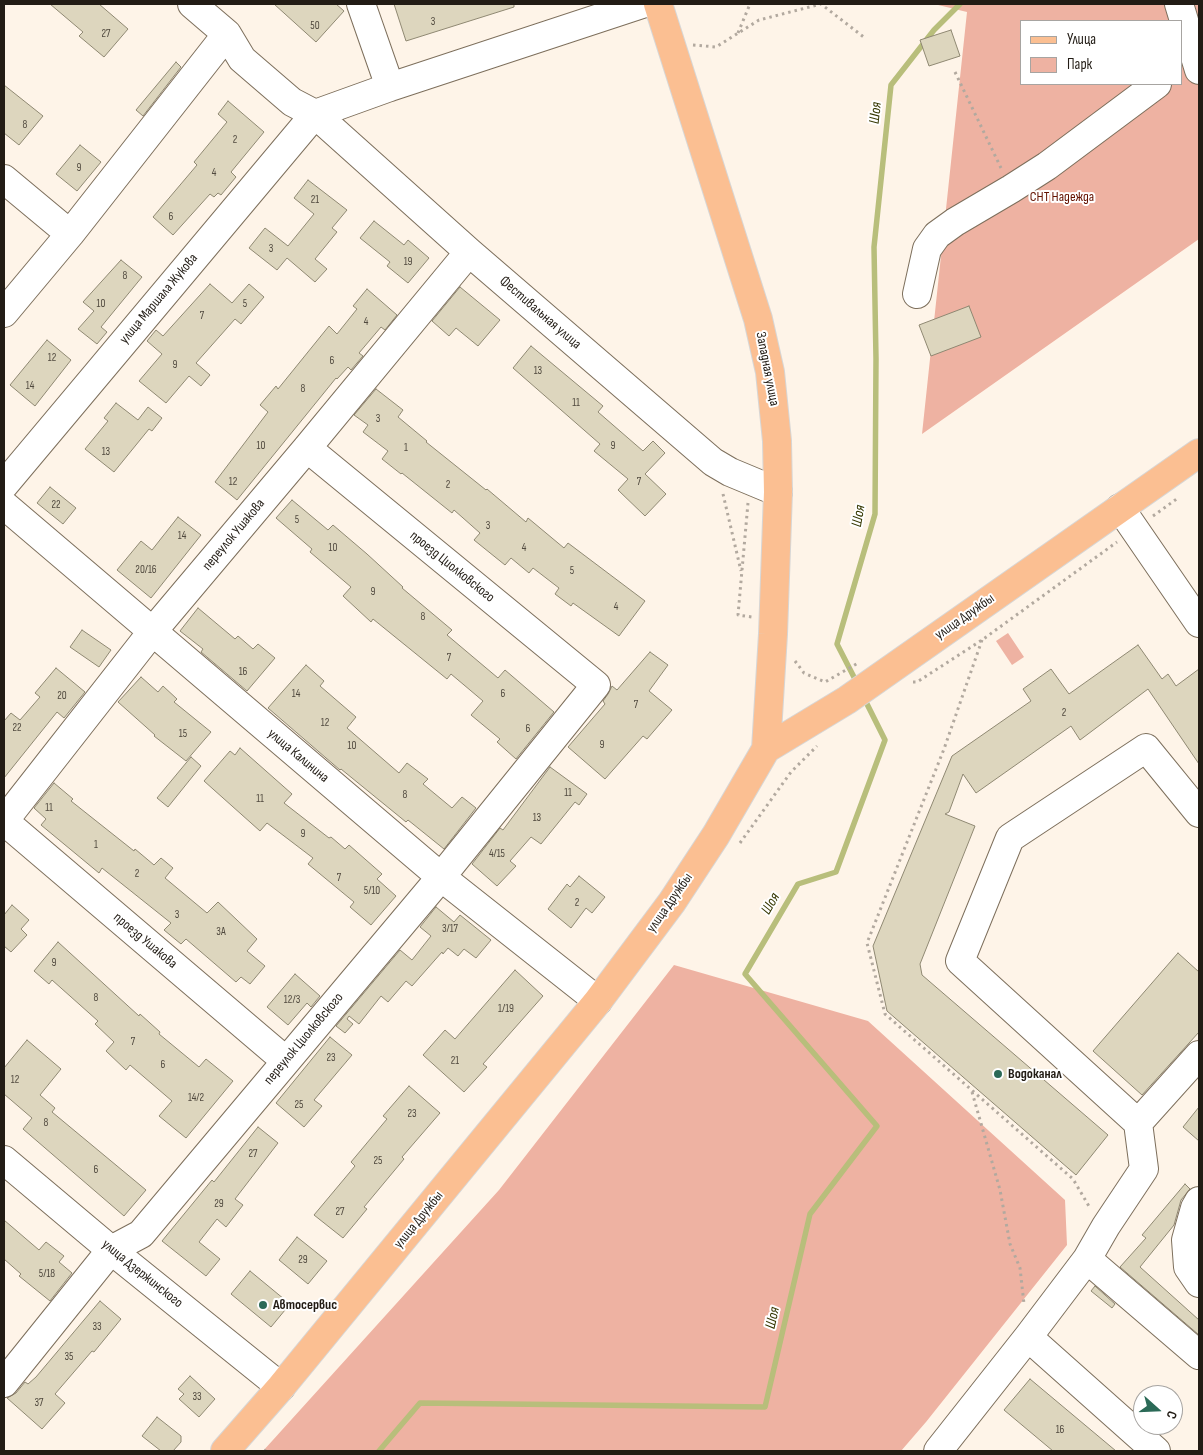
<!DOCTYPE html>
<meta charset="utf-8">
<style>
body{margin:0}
#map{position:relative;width:1203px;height:1455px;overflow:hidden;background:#fef4e8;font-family:"Sofia Sans Condensed",sans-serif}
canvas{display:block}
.frame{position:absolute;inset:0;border:5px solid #221c15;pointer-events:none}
.legend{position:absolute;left:1020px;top:20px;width:162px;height:65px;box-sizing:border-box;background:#fff;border:1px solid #a7a4a1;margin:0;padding:6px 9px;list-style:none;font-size:15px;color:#221c15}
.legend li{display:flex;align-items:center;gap:10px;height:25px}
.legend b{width:25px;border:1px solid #a7a4a1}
.north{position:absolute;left:1133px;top:1385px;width:50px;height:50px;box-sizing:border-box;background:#fff;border:1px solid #a7a4a1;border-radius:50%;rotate:110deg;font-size:14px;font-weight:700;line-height:20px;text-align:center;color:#221c15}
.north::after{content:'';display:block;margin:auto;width:18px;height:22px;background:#2b6a57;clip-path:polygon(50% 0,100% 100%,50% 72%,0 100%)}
</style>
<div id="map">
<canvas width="1203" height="1455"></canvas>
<div class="frame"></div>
<ul class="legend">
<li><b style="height:6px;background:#fbbf92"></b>Улица</li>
<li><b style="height:14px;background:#eeb2a2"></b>Парк</li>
</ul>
<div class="north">С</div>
</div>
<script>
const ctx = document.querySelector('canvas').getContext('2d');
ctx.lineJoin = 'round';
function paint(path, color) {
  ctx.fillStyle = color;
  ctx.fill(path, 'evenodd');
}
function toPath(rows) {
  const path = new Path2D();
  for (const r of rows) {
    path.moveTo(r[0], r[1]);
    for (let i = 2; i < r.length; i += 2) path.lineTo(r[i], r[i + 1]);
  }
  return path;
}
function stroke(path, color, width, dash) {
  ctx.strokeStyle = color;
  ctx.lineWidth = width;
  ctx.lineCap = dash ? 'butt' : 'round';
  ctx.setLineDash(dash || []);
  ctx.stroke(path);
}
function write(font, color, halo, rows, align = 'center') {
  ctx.font = font + ' "Sofia Sans Condensed",sans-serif';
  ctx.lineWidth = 4;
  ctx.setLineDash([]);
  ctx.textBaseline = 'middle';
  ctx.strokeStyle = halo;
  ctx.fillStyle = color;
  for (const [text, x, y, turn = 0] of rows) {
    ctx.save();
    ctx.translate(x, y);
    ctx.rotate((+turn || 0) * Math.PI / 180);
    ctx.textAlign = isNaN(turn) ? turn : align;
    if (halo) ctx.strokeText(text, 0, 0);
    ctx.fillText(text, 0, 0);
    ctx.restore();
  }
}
const green = toPath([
 [934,4,1199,4,1199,239,922,434,967,12],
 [1022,21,1182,21,1182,84,1022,84],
 [1008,633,1024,657,1012,665,996,641],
 [674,965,868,1021,1065,1200,1067,1245,926,1422,901,1451,263,1451,499,1190]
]);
const stream = toPath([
 [857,683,837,644,875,514,876,359,874,247,891,85,934,30,960,4],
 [379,1451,420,1403,765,1407,810,1214,877,1126,745,974,798,884,836,872,885,740,864,698]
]);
const building = toPath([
 [50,4,99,4,128,29,104,57,79,36,83,32,50,4],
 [274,4,336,4,344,11,316,42,274,4],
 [394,4,514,4,514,7,406,41,394,4],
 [951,30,960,56,929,66,920,40,951,30],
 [176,62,181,67,143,116,136,110,176,62],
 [4,85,43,116,19,145,4,133,4,85],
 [228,101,264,132,231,172,236,177,221,195,218,193,214,197,210,194,173,235,153,217,197,165,194,162,227,122,218,114,228,101],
 [80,145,101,162,77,191,56,174,80,145],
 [308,180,347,210,332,228,337,232,315,259,327,269,315,282,287,258,277,270,249,248,265,228,288,246,314,214,294,198,308,180],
 [374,221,404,245,408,240,429,258,408,283,387,266,390,262,360,238,374,221],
 [121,260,142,277,101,327,107,332,97,344,78,329,94,311,83,302,121,260],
 [210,284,232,303,249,284,264,297,241,324,235,319,196,363,210,375,201,386,189,376,166,403,139,381,162,354,147,341,156,330,163,336,210,284],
 [460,287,500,320,478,346,456,328,449,336,432,321,460,287],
 [367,289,397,315,385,330,381,327,359,353,363,356,351,370,348,367,337,379,336,378,237,500,215,482,268,412,260,405,276,386,278,389,329,326,337,334,357,309,353,306,367,289],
 [969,306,981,337,931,356,919,325,969,306],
 [47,340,71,360,35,406,10,385,47,340],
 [531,346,603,406,598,412,643,451,653,441,665,453,645,474,666,494,645,516,618,490,628,479,594,451,600,444,513,368,531,346],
 [376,389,403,410,398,417,427,441,426,442,486,490,487,489,526,522,528,518,564,548,568,543,645,601,619,636,573,603,571,606,555,594,559,588,533,568,529,573,511,558,505,565,474,540,480,533,454,510,452,513,402,473,401,474,382,459,388,451,363,432,368,425,354,415,376,389],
 [116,403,138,420,148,407,162,418,152,431,149,429,114,472,85,449,108,421,104,418,116,403],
 [50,487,76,508,63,524,37,503,50,487],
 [292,500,328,530,333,525,367,554,403,587,402,588,452,630,447,635,498,678,505,670,554,712,516,759,497,742,500,739,471,715,483,701,451,674,447,679,373,619,371,622,343,596,351,587,310,552,312,549,276,518,292,500],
 [178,517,201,535,151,598,117,570,141,541,152,550,178,517],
 [198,608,235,639,238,636,253,649,258,644,275,658,247,691,201,652,203,649,180,631,198,608],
 [82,630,111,650,99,667,70,647,82,630],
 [1138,645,1162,679,1168,674,1176,686,1199,669,1199,764,1148,689,1080,740,1071,726,976,793,963,774,949,812,945,814,975,826,920,964,922,975,1108,1135,1076,1175,887,1011,873,946,952,756,1031,701,1023,689,1051,669,1069,694,1138,645],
 [650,652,668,665,649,691,672,710,647,739,643,736,605,779,568,747,605,704,603,701,608,694,612,686,617,690,650,652],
 [306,665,324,681,320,686,356,717,347,728,399,773,407,763,428,779,423,784,452,808,462,797,476,808,444,849,408,820,406,822,341,769,340,770,268,708,306,665],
 [56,668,85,692,64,718,57,712,4,778,4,721,11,713,20,720,40,697,35,693,56,668],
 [141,677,158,692,163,686,177,699,174,702,211,732,186,761,154,736,155,735,118,702,141,677],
 [240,748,292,794,284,803,329,838,331,837,345,849,349,845,382,874,377,879,396,896,371,925,350,907,354,902,308,864,313,858,267,823,260,831,204,781,230,751,235,755,240,748],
 [191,757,201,766,168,807,157,798,191,757],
 [550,767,587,794,579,805,575,802,541,844,531,837,510,861,516,866,497,886,472,864,500,828,503,830,550,767],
 [54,783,73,799,71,801,134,851,135,849,154,865,161,858,173,868,165,878,207,913,218,902,257,939,247,951,265,966,250,984,241,977,236,982,186,939,181,944,164,930,171,923,102,868,99,873,41,825,46,819,34,808,54,783],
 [579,876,605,897,592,913,586,908,571,928,548,909,567,884,570,887,579,876],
 [12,905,29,920,21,929,27,935,11,952,4,946,4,915,12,905],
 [436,907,454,922,460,915,491,940,476,958,464,949,458,956,448,948,443,954,442,952,412,986,406,981,388,1002,381,996,359,1024,349,1016,347,1019,353,1024,345,1033,336,1026,400,950,412,960,431,936,420,927,436,907],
 [58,942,139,1016,140,1014,160,1032,159,1034,199,1067,206,1059,233,1081,186,1138,159,1116,172,1101,130,1065,126,1070,106,1051,114,1042,95,1024,98,1021,52,980,49,984,34,971,58,942],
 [1178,953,1199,972,1199,1032,1142,1095,1093,1051,1178,953],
 [515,970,543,996,483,1064,487,1067,464,1092,423,1055,445,1030,455,1039,515,970],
 [295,974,320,996,311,1007,307,1003,288,1025,267,1007,295,974],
 [330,1037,352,1055,314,1100,322,1106,304,1127,276,1103,330,1037],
 [27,1040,61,1069,40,1095,55,1108,52,1112,146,1190,124,1216,23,1129,32,1118,4,1094,4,1068,27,1040],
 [409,1086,440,1113,402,1157,404,1159,364,1207,367,1209,343,1238,314,1215,355,1166,351,1162,387,1119,383,1116,409,1086],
 [1199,1107,1199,1141,1183,1127,1199,1107],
 [258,1127,278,1143,235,1199,243,1205,226,1227,217,1219,199,1242,220,1259,206,1276,162,1241,212,1180,214,1182,258,1127],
 [1185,1184,1190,1189,1181,1200,1174,1225,1140,1267,1199,1320,1199,1335,1120,1267,1146,1238,1142,1235,1185,1184],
 [4,1220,39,1250,46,1242,64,1256,59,1262,72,1273,50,1301,19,1276,21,1274,4,1259,4,1220],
 [297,1237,327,1261,308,1284,279,1260,297,1237],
 [250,1271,290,1304,271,1327,231,1294,250,1271],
 [1095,1286,1115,1304,1112,1308,1091,1291,1095,1286],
 [100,1301,121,1319,94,1352,92,1351,55,1394,65,1403,42,1429,7,1398,16,1393,25,1382,28,1384,36,1377,100,1301],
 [190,1376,215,1399,199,1417,179,1399,184,1394,178,1389,190,1376],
 [1030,1379,1116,1451,1053,1451,1004,1410,1030,1379],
 [157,1417,181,1436,181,1442,173,1451,161,1451,142,1436,157,1417]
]);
const path = toPath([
 [738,33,750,4],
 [693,45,716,47,759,20,821,4,865,38],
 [955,72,1001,168],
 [723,494,741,571],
 [748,503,738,615,752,617],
 [1153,516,1178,498],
 [982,640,944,749,867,943,885,1014,1073,1179,1090,1208],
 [795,661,804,673,825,682,858,663],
 [913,682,917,682,982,640,1117,542],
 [740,843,791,772,817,746],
 [972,1092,1000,1190,1010,1244,1020,1268,1024,1304],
 [264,1450,266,1451]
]);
const minor = toPath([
 [192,4,227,34,242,59,292,102,315,114,469,252,713,462,730,472,778,492],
 [361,4,390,87],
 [1179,4,1199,70],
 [315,114,390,87,642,4],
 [4,179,70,234],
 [917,294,927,249,937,235,955,222,1011,189,1047,166,1157,84],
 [4,313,70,234,227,34],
 [4,485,315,114],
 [4,505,441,877,598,1001],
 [1120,508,1199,623],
 [4,821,152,632,307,448,469,252],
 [4,821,286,1061],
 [1138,1123,1199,1055],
 [4,1160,111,1250,281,1387],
 [1199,1201,1195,1208,1186,1240,1188,1267,1199,1283],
 [1087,1259,1199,1355],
 [1028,1337,1087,1259,1106,1226,1144,1169,1138,1123,960,961,1010,838,1146,748,1199,813],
 [4,1383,111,1250,141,1234,441,877,596,685,307,448],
 [938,1451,1028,1337,1156,1451]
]);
const major = toPath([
 [658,4,758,319,770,372,777,441,778,492,773,634,766,749],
 [225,1451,281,1387,598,1001,672,902,716,835,766,749,847,700,1199,453]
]);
const markers = [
 [998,1074,5,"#2b6a57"],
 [263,1305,5,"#2b6a57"]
];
const numberNames = [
 ["3",433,22],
 ["50",315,26],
 ["27",106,34],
 ["8",25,125],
 ["2",235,140],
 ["9",79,168],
 ["4",214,173],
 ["21",315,200],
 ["6",171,217],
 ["3",271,249],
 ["19",408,262],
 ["8",125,276],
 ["10",101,304],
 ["5",245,304],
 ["7",202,316],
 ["4",366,322],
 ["12",52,358],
 ["6",332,361],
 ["9",175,365],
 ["13",538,371],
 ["14",30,386],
 ["8",303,389],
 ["11",576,403],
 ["3",378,419],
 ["10",261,446],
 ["9",613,446],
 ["1",406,448],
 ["13",106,452],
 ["12",233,482],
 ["7",639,482],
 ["2",448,485],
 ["22",56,505],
 ["5",297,520],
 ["3",488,526],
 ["14",182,536],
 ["10",333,548],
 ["4",524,548],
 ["20/16",146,570],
 ["5",572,571],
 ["9",373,592],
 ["4",616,607],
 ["8",423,617],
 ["7",449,658],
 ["16",243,672],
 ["14",296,694],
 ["6",503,694],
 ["20",62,696],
 ["7",636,705],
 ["2",1064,713],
 ["12",325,723],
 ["22",17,728],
 ["6",528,729],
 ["15",183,734],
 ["9",602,745],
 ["10",352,746],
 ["11",568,793],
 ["8",405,795],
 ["11",260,799],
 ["11",49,808],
 ["13",537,818],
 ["9",303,834],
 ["1",96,845],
 ["4/15",497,854],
 ["2",137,874],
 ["7",339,878],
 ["5/10",372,891],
 ["2",577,903],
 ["3",177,915],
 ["3/17",450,929],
 ["3А",221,932],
 ["9",54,963],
 ["8",96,998],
 ["12/3",292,1000],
 ["1/19",506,1009],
 ["7",133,1042],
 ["23",331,1058],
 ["21",455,1061],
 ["6",163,1065],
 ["12",15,1080],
 ["14/2",196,1098],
 ["25",299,1105],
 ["23",412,1114],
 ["8",46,1123],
 ["27",253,1154],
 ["25",378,1161],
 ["6",96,1170],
 ["29",219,1204],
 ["27",340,1212],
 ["29",303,1260],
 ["5/18",47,1274],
 ["33",97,1327],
 ["35",69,1357],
 ["33",197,1397],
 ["37",39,1403],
 ["16",1060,1430]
];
const parkNames = [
 ["СНТ Надежда",1062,197]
];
const streetNames = [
 ["улица Маршала Жукова",159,299,-50],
 ["Фестивальная улица",540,313,41],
 ["Западная улица",767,369,79],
 ["переулок Ушакова",234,535,-50],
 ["проезд Циолковского",452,567,39],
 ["улица Дружбы",965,617,-35],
 ["улица Калинина",298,756,40],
 ["улица Дружбы",670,903,-55],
 ["проезд Ушакова",145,941,40],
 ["переулок Циолковского",304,1039,-50],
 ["улица Дружбы",419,1220,-51],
 ["улица Дзержинского",142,1274,39]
];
const poiNames = [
 ["Водоканал",1008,1074],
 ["Автосервис",273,1305]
];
const waterNames = [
 ["Шоя",876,113,-84],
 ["Шоя",859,516,-80],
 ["Шоя",771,904,-60],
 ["Шоя",773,1318,-77]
];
paint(green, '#eeb2a2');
stroke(stream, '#b8be7b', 5.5);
paint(building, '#ddd6be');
stroke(building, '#8f8872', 1);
stroke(minor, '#7d6f5c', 30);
stroke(major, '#d7d6d5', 30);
stroke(path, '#b2a99f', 3, [2.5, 4]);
stroke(minor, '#fff', 28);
stroke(major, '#fbbf92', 28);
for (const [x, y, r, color] of markers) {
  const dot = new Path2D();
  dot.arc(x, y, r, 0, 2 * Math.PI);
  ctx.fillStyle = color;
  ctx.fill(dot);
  stroke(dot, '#fff', 2);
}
write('11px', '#514a3f', null, numberNames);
write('14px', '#641200', '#fff', parkNames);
write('14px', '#221c15', '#fff', streetNames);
write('bold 14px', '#221c15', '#fff', poiNames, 'left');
write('italic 15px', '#353701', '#fff', waterNames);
</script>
